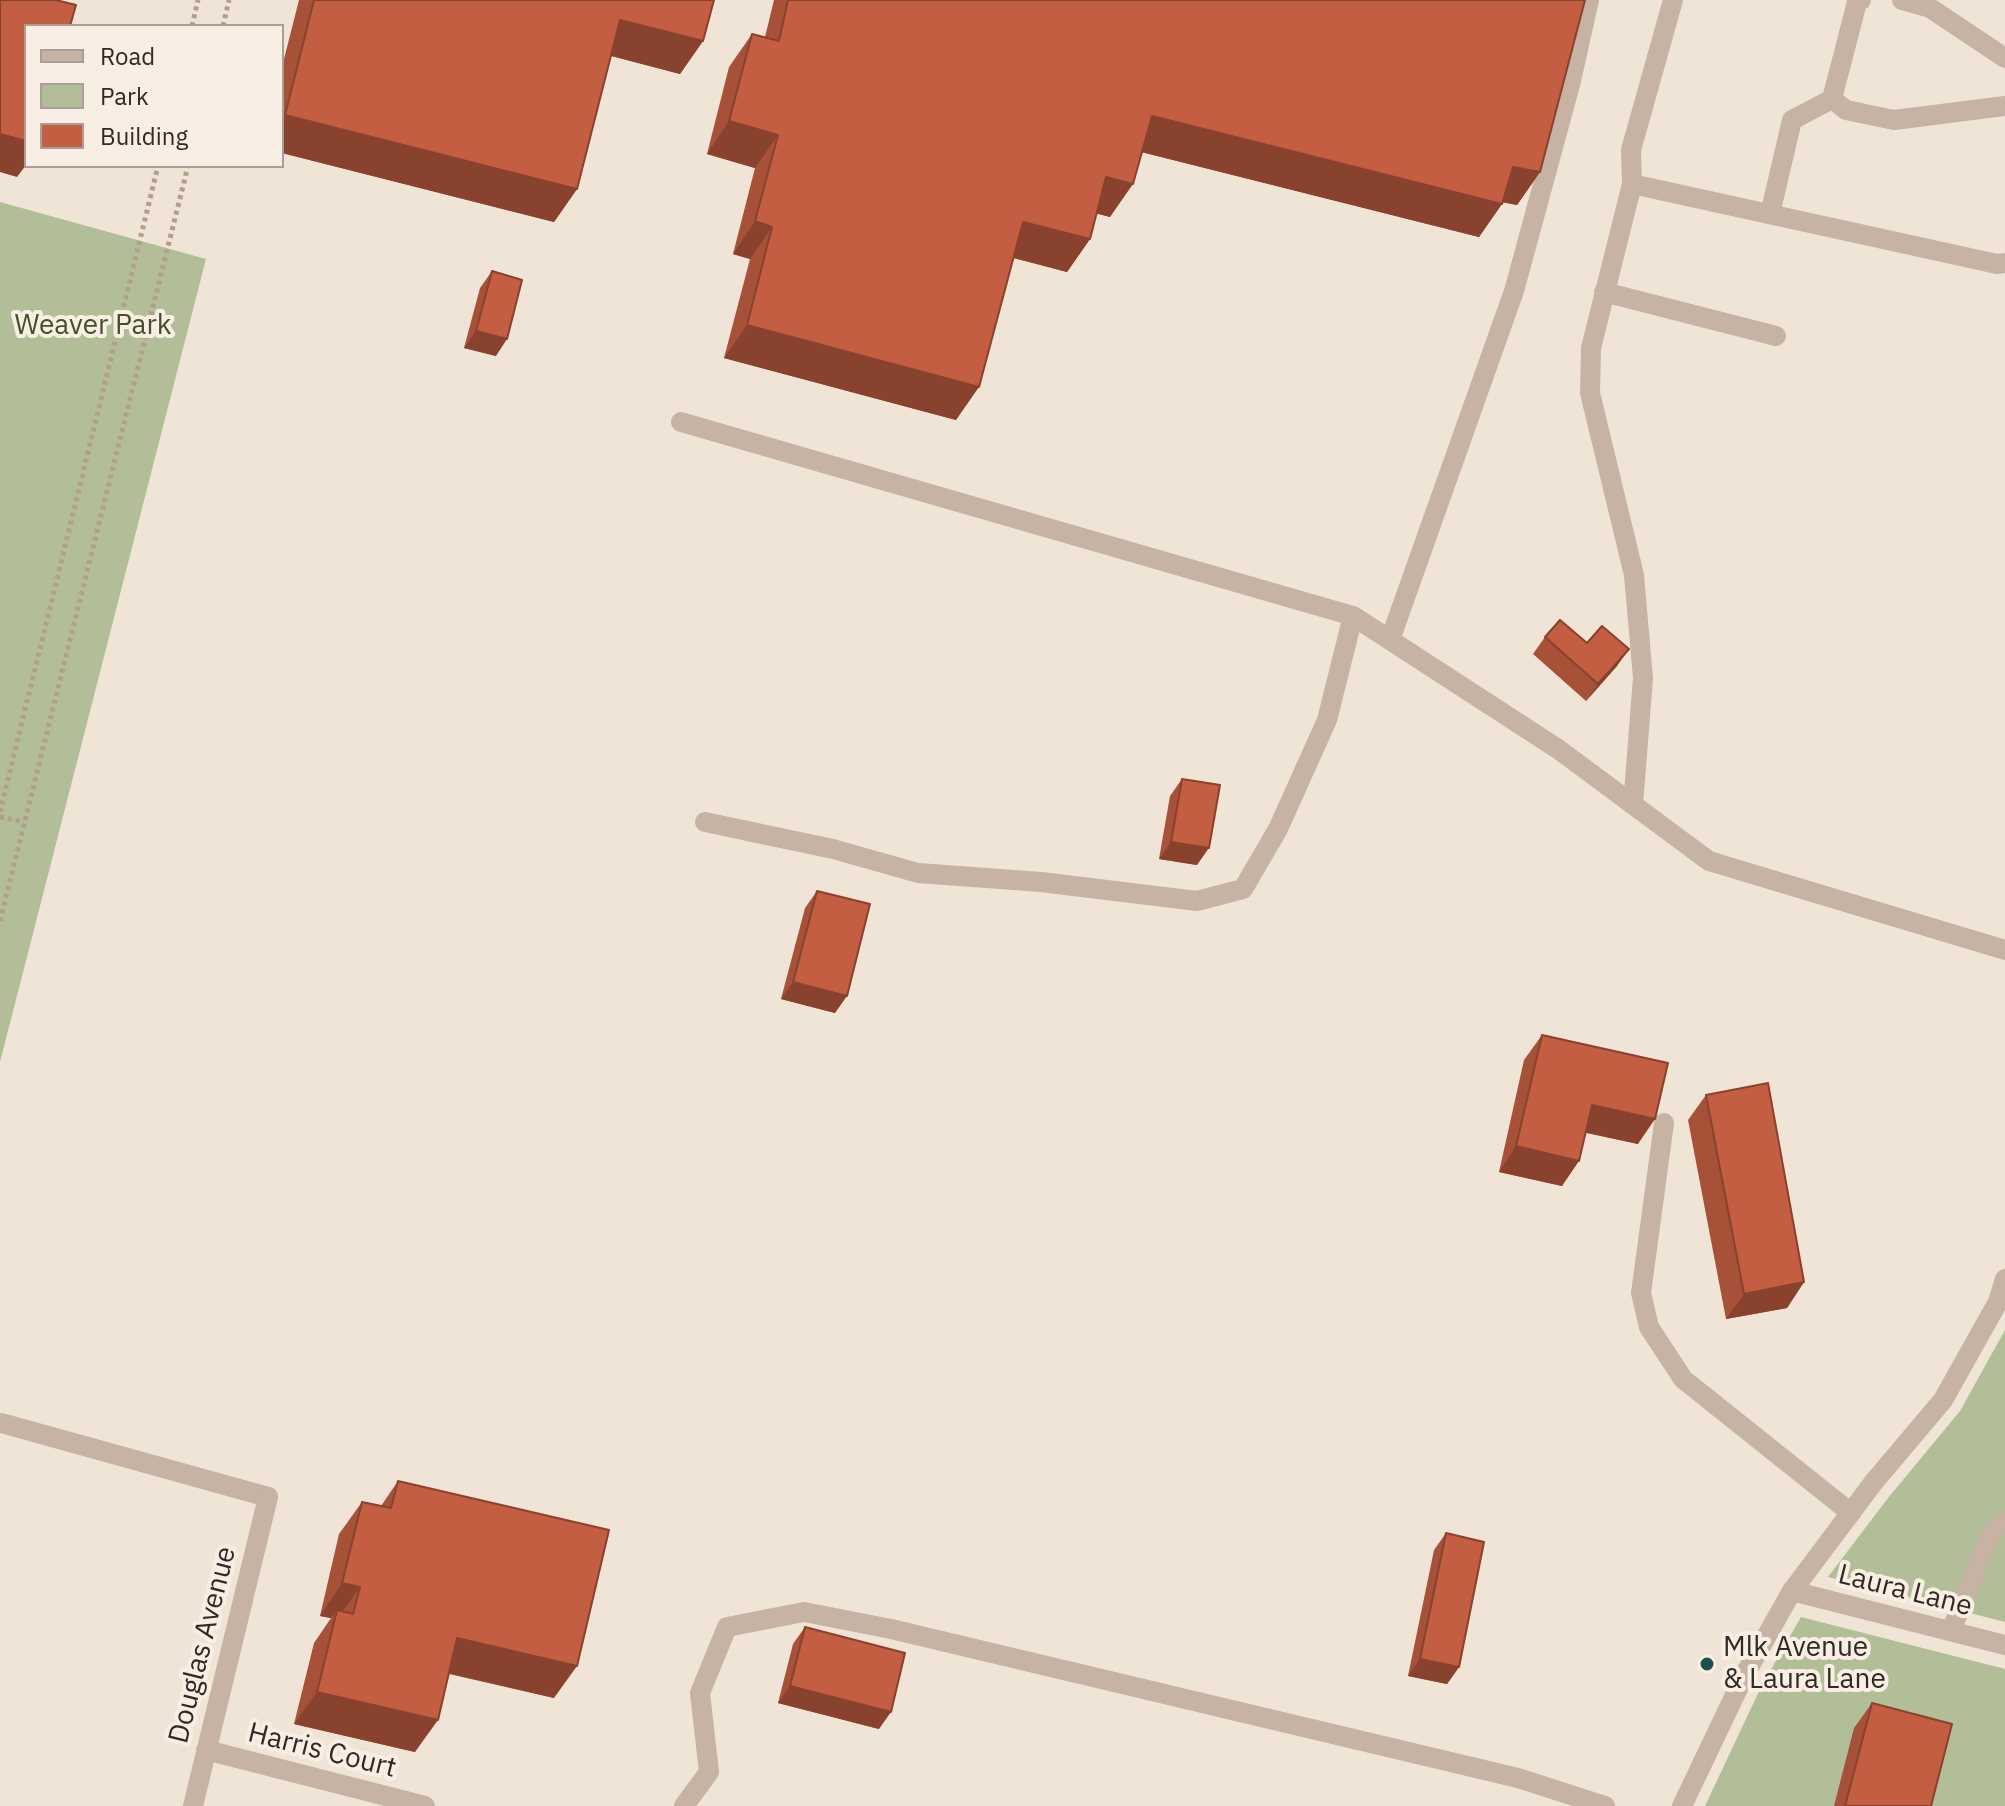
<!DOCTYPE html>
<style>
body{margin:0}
#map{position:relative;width:2005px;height:1806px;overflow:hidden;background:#f0e4d7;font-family:"IBM Plex Sans",sans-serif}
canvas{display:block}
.legend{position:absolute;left:24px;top:24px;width:260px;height:144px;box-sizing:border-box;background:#f8eee3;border:2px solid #a99f97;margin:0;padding:10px 14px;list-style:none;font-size:24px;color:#322925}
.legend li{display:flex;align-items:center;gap:16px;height:40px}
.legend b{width:40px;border:2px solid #a99f97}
</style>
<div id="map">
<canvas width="2005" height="1806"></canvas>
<ul class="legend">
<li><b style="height:10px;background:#c7b3a4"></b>Road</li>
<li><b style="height:22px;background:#b2be98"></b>Park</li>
<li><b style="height:22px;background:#c35e42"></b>Building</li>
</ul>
</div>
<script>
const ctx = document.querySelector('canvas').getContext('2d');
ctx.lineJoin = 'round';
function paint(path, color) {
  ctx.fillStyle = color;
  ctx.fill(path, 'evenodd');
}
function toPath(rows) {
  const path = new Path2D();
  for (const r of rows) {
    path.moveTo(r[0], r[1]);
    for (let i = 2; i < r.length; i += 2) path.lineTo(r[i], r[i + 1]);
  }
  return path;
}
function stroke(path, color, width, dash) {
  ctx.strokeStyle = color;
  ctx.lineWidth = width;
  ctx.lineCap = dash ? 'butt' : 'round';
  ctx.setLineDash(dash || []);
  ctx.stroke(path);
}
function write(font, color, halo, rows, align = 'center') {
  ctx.font = font + ' "IBM Plex Sans",sans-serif';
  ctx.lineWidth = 8;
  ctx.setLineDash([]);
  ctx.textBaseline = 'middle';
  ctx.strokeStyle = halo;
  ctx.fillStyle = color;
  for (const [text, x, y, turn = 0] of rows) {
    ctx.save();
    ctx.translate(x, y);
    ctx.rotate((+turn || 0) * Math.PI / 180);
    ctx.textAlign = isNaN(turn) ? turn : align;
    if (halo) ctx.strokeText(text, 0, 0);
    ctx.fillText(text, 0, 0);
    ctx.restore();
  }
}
const green = toPath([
 [0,202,206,259,0,1062],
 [2005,1330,2005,1622,1828,1577,1888,1498,1960,1411],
 [1801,1617,2005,1669,2005,1806,1705,1806,1761,1687]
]);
const path = toPath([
 [192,26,198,0],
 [223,26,229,0],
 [0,812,158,166],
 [0,817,24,822],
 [0,921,188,166]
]);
const service = toPath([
 [1673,0,1631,150,1632,184,1997,264,2005,263],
 [1861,0,1857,2,1832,99,1846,110,1894,120,2005,106],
 [1902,0,1930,8,2005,58],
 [1632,184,1591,348,1590,393,1634,575,1643,678,1633,805],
 [1770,214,1792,120,1832,99],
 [1604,292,1776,336],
 [681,422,1353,616,1558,749,1709,861,2005,950],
 [1390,640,1514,291,1570,85,1589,0],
 [705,822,833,849,918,873,1041,882,1197,901,1243,889,1278,829,1327,720,1353,616],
 [1664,1123,1641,1293,1649,1327,1683,1379,1851,1513],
 [1,1423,268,1497],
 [1951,1631,1988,1539,1994,1530,2005,1522],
 [684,1806,709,1772,700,1693,727,1627,804,1612,891,1629,1518,1778,1605,1806]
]);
const minor = toPath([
 [1792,1591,2005,1645],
 [206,1750,425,1806],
 [193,1806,268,1497]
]);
const tertiary = toPath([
 [1682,1806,1744,1676,1792,1591,1873,1483,1943,1400,1998,1302,2005,1279]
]);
const wall = toPath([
 [299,0,714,0,703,41,680,74,611,56,577,189,554,222,282,153,282,67],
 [774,0,1585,0,1540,172,1517,205,1503,202,1479,237,1142,152,1110,217,1096,213,1090,239,1067,272,1013,258,956,420,724,358,750,259,733,254,755,168,707,154,729,67,752,34,765,37],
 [492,271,496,356,464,348,480,288],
 [1545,637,1587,643,1617,666,1586,701,1533,654],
 [1182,779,1197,865,1159,859,1170,796],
 [817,891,835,1013,781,999,805,908],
 [1542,1035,1638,1144,1586,1133,1562,1186,1499,1172,1524,1060],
 [1706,1095,1804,1282,1787,1308,1726,1319,1688,1120],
 [398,1481,554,1698,449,1674,415,1752,294,1724,314,1643,331,1618,320,1616,339,1534,362,1502,381,1506],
 [1446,1533,1459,1667,1447,1684,1408,1676,1434,1550],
 [805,1627,879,1729,778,1703,793,1644],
 [1872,1703,1931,1806,1834,1806,1854,1728]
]);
const shadedWall = toPath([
 [620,20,703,41,680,74,597,52],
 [285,115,577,189,554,222,282,153,282,119],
 [1152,116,1502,204,1479,237,1129,149],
 [729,121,778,135,755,168,707,154],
 [0,134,26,141,26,165,17,177,0,172],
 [1513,167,1540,172,1517,205,1490,200],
 [1106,177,1133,184,1110,217,1083,210],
 [755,221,772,227,750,259,733,254],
 [1023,222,1090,239,1067,272,1000,254],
 [747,325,979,387,956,420,724,358],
 [476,331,507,339,496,356,464,348],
 [1629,649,1617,666,1586,701,1598,684],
 [1171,842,1209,848,1197,865,1159,859],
 [793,982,847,996,835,1013,781,999],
 [1592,1105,1655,1119,1638,1144,1575,1130],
 [1516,1146,1579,1161,1562,1186,1499,1172],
 [1804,1282,1787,1308,1726,1319,1744,1294],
 [342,1583,360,1587,337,1619,337,1610,331,1618,320,1616],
 [457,1638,577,1666,554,1698,435,1670],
 [1420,1659,1459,1667,1447,1684,1408,1676],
 [790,1686,891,1712,879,1729,778,1703],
 [317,1692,438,1720,415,1752,294,1724]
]);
const building = toPath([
 [0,0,56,0,76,5,70,26,26,26,26,141,0,134,0,0],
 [314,0,714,0,703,41,620,20,577,189,285,115,314,0],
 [788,0,1585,0,1540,172,1513,167,1502,204,1152,116,1133,184,1106,177,1090,239,1023,222,979,387,747,325,772,227,755,221,778,135,729,121,752,34,779,41,788,0],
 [492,271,522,280,507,339,476,331,492,271],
 [1560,620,1587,643,1602,626,1629,649,1598,684,1545,637,1560,620],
 [1182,779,1220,785,1209,848,1171,842,1182,779],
 [817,891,870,904,847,996,793,982,817,891],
 [1542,1035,1668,1063,1655,1119,1592,1105,1579,1161,1516,1146,1542,1035],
 [1768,1083,1804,1282,1744,1294,1706,1095,1768,1083],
 [398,1481,609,1530,577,1666,457,1638,438,1720,317,1692,337,1610,353,1614,360,1587,342,1583,362,1502,391,1508,398,1481],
 [1446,1533,1484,1542,1459,1667,1420,1659,1446,1533],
 [805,1627,905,1653,891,1712,790,1686,805,1627],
 [1872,1703,1952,1724,1931,1806,1845,1806,1872,1703]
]);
const markers = [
 [1707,1664,8,"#1c5052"]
];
const parkNames = [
 ["Weaver Park",93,326]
];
const streetNames = [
 ["Laura Lane",1905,1591,14],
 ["Douglas Avenue",203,1645,-76],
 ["Harris Court",322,1751,14]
];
const poiNames = [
 ["Mlk Avenue",1723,1648],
 ["& Laura Lane",1723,1680]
];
paint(green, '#b2be98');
stroke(path, '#b39d8e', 5, [4, 4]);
stroke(service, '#c7b3a4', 20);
stroke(minor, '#c7b3a4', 20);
stroke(tertiary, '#c7b3a4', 20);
paint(wall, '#a85139');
paint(shadedWall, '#88422e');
paint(building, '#c35e42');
stroke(building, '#88422e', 2);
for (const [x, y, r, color] of markers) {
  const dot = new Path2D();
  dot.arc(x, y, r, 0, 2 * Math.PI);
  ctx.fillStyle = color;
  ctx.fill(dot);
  stroke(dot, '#f8eee3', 3);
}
write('28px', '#43502a', '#f8eee3', parkNames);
write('28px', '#322925', '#f8eee3', streetNames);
write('28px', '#322925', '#f8eee3', poiNames, 'left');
</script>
